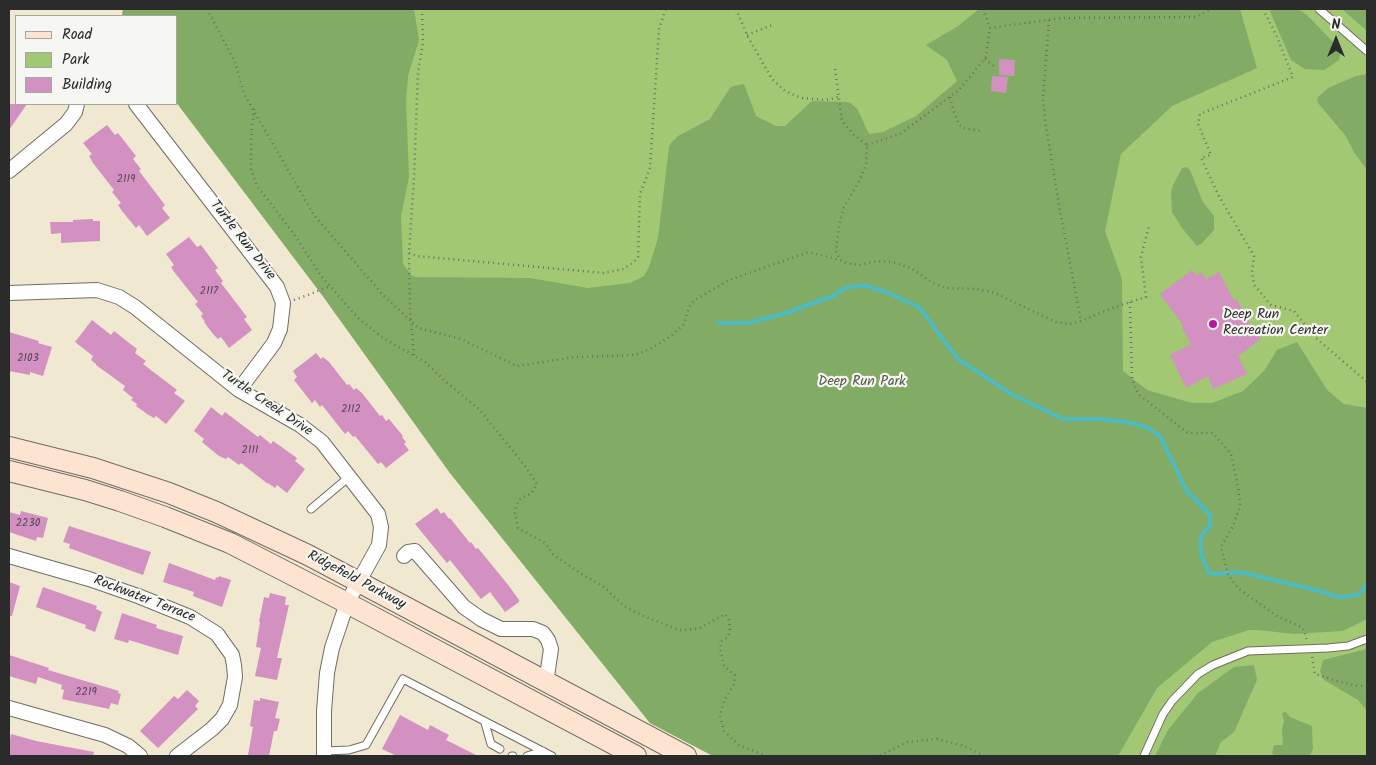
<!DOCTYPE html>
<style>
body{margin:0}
#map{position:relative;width:1376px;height:765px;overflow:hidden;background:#f0e8d1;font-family:Kalam,sans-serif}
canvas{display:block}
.frame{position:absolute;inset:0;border:10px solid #2b2b2b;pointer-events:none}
.legend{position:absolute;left:15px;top:15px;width:162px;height:90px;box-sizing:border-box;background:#f6f6f2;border:1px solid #a5a5a2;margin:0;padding:6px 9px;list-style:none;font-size:15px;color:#2b2b2b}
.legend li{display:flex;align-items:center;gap:10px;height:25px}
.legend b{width:25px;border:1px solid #a5a5a2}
.north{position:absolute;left:1311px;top:15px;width:50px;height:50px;-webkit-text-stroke:4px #f6f6f2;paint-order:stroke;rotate:0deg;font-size:14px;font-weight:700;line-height:20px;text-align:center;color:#2b2b2b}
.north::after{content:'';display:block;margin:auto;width:18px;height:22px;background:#2b2b2b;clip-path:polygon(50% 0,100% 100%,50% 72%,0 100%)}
</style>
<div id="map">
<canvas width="1376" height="765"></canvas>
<div class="frame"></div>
<ul class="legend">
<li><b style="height:6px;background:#fde4d1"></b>Road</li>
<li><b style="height:14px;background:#a3c873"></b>Park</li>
<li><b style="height:14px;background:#d291c0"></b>Building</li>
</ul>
<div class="north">N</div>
</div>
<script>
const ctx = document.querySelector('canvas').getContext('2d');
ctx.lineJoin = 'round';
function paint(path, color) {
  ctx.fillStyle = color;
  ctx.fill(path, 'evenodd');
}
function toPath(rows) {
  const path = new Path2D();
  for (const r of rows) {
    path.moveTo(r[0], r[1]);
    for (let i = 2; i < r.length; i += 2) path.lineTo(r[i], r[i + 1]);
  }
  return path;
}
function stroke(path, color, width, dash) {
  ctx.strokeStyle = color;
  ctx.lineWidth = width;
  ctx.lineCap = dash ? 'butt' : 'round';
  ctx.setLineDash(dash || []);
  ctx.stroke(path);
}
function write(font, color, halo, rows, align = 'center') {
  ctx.font = font + ' Kalam,sans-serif';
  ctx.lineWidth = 4.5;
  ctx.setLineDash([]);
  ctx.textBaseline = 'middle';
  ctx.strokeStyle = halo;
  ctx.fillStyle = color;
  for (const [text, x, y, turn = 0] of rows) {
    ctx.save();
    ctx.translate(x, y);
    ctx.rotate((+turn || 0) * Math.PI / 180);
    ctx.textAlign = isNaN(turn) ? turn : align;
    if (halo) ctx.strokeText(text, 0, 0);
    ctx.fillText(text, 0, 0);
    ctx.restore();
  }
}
const green = toPath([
 [123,9,1367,9,1367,756,713,756,650,723,450,473,322,295,176,102,176,16,122,16]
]);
const forest = toPath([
 [123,9,414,9,419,40,408,76,406,101,409,177,401,216,403,263,406,268,412,276,416,277,530,278,588,288,630,283,644,276,649,267,658,238,669,147,671,143,678,136,710,119,730,88,734,86,744,84,756,116,776,126,785,126,812,101,847,102,851,103,858,110,869,134,883,132,916,116,957,81,947,60,926,45,958,26,979,9,1240,9,1257,68,1172,106,1121,154,1105,231,1122,279,1123,371,1147,390,1192,403,1212,403,1243,391,1264,371,1277,350,1297,342,1327,390,1344,404,1367,408,1367,619,1343,631,1294,634,1258,630,1249,630,1212,642,1157,688,1118,756,713,756,650,723,450,473,322,295,176,102,176,16,122,16],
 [1269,9,1298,9,1307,15,1341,50,1339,60,1324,70,1305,69,1291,60],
 [1342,9,1367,9,1367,31],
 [1367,74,1367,170,1354,152,1345,135,1318,103,1317,98,1328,88,1356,76],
 [1187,167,1190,170,1203,202,1214,216,1214,230,1201,244,1197,246,1182,228,1172,212,1171,193,1173,185,1182,168],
 [1367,649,1367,711,1358,700,1324,680,1320,671,1323,660],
 [1254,665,1257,680,1234,732,1221,742,1215,756,1155,756,1168,730,1198,693,1234,667],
 [1286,712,1290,717,1312,726,1313,749,1310,756,1274,756,1272,753,1274,745,1283,745,1282,729,1284,721,1282,713]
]);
const stream = toPath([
 [718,323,748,323,783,314,833,296,845,288,864,285,886,292,919,307,958,359,1011,394,1063,419,1099,419,1127,422,1146,427,1160,436,1186,490,1210,515,1210,526,1201,536,1201,554,1209,573,1216,574,1240,572,1316,590,1338,597,1358,595,1367,584]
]);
const building = toPath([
 [999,59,1015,60,1014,76,999,75],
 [992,76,1008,77,1006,93,991,91],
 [9,104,27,104,9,130],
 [107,125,115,135,118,133,136,156,133,159,141,169,139,171,165,205,162,208,170,218,147,236,139,225,136,228,122,211,118,205,121,203,112,192,114,190,93,163,89,156,92,154,83,143],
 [93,219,93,221,100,221,100,241,61,243,61,233,51,234,50,222,73,222,73,220],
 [189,237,197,247,201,245,218,268,215,270,223,281,221,283,247,317,244,319,252,330,229,348,221,337,218,339,213,334,204,322,205,322,201,316,203,314,195,304,198,302,175,273,171,267,174,265,166,254],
 [1192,270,1196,276,1201,272,1206,279,1219,272,1234,301,1236,299,1244,311,1241,312,1261,339,1238,356,1247,374,1213,389,1208,376,1186,388,1170,355,1191,344,1182,328,1183,325,1160,294],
 [92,320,111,335,114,331,137,349,135,353,146,361,143,364,177,390,174,393,185,401,166,424,156,416,154,418,147,414,136,406,137,404,131,400,133,398,123,390,125,386,96,365,96,364,91,360,93,356,75,342],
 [9,332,39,341,38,343,52,347,43,376,30,372,30,375,9,371],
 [316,353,321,359,323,357,329,362,347,385,349,384,354,390,356,388,362,393,380,416,382,415,386,421,389,419,403,436,402,437,406,442,404,444,409,450,386,468,381,462,378,464,355,436,353,437,348,431,345,434,322,405,320,407,315,400,312,403,294,380,297,377,293,371],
 [211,407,222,416,225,412,258,437,260,435,271,444,273,441,297,458,295,461,305,469,287,493,277,485,275,488,268,483,268,484,241,463,239,465,228,457,226,459,219,456,202,442,204,439,194,431],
 [437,508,441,514,444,512,449,519,450,518,470,543,471,542,476,549,478,548,509,586,519,600,519,602,505,612,490,592,481,599,450,560,447,563,415,524],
 [21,511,48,518,43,538,37,537,36,541,9,532,9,512,20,515],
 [69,526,151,552,143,575,69,548,70,544,63,542],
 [169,563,215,580,216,577,218,578,219,576,231,580,222,607,193,596,194,592,163,582],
 [9,582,20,586,12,616,9,616],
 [43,587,97,606,96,609,102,612,95,632,85,628,86,625,36,607],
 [270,593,286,597,285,605,289,605,277,658,282,658,277,680,255,676,261,648,256,647,260,622,259,622,264,597,269,598],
 [122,613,157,625,156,628,183,636,178,655,129,640,128,643,114,639],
 [9,655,49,668,48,670,119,691,118,693,121,694,118,705,111,703,109,709,62,699,64,690,61,689,62,685,38,677,36,684,9,676],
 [187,690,199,701,195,706,198,709,158,748,140,731,174,696,178,699],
 [260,698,279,702,275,718,280,719,277,731,274,731,269,756,248,755,253,727,250,726,254,700,260,701],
 [400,715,428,730,430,725,449,735,446,740,478,756,397,756,382,749],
 [11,734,36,741,94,752,93,756,9,756,9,740,10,740]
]);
const path = toPath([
 [207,9,235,62,244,94,314,215,383,295,411,321,414,355],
 [422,9,423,43,418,71,414,178,409,253,410,312,411,321,418,328,461,339,517,366,575,357,635,355,652,348,671,336,684,324,689,307,695,300,729,280,809,252,840,260],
 [736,9,748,37,772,79,785,91,801,98,826,100,839,97],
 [983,9,990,28],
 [1263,9,1277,37,1293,77,1200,114,1198,124,1211,155,1201,158,1220,198,1254,256,1252,272,1254,285,1271,305,1294,311,1316,338,1367,382],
 [1049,20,1043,98,1045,120,1059,205,1081,321],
 [747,35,775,24],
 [985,59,995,67],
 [835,69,842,121,854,135,867,145,866,165,858,183,844,207,839,225,836,251,840,260,846,263,859,265,877,261,892,262,911,268,933,283,945,288,977,289,995,293,1056,322,1070,324,1081,321,1115,307,1146,297,1141,257,1149,226],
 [950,97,954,112,959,124,963,128,982,131],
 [254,109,251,137,251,169,257,186,294,234,321,276,359,319,383,338,425,362,446,382,479,409,525,466,537,484,531,494,521,498,516,506,515,513,518,528,545,543,553,554,580,573,604,587,624,606,641,615,679,630,698,629,725,614,729,620,730,631,728,637,722,641,720,648,724,666,735,675,734,684,724,701,720,715,724,731,739,745,766,756],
 [867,145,900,134,959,90,986,57,990,28,1062,18,1195,17,1211,9],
 [409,253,417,256,604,273,623,269,634,262,638,257,640,194,650,168,659,29,666,9],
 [294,300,308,295,330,286],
 [1130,302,1132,379,1138,394,1188,433,1213,433,1231,454,1239,492,1240,506,1233,526,1221,547,1228,575,1239,589,1277,616,1303,628,1307,640],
 [1312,657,1315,674,1341,682,1358,686,1367,685],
 [875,756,881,755,907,742,937,739,964,746,984,756]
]);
const lane = toPath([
 [1319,9,1367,51],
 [311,509,349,477],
 [485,723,491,744,500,749],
 [324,751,349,750,366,745,403,679,552,756],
 [512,756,513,756],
 [527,756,543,751],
 [1144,756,1163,714,1172,701,1198,674,1213,665,1248,651,1328,648,1348,646,1367,639]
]);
const street = toPath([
 [136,104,277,287,283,303,280,329,274,343,239,390],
 [9,171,66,124,75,112,77,104],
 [9,293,97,290,119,297,135,307,239,390,300,425,322,442,378,514,381,527,379,545,347,603,332,648,327,673,324,711,324,756],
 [9,556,89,579,138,596,190,617,217,634,232,655,234,665,235,677,230,705,222,719,212,729,177,756],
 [404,556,408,552,415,551,464,607,481,619,501,629,533,629,543,633,548,640,551,649,546,683],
 [9,708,105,735,128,746,140,756]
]);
const secondary = toPath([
 [9,447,93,468,169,493,216,512,308,555,686,756],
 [9,471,85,490,120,501,165,517,230,543,347,603,636,756]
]);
const markers = [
 [1213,324,5,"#b5179e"]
];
const numberNames = [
 ["2119",126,180],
 ["2117",209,292],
 ["2103",28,359],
 ["2112",351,410],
 ["2111",250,451],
 ["2230",28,524],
 ["2219",86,693]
];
const streetNames = [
 ["Turtle Run Drive",242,241,52],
 ["Turtle Creek Drive",266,404,34],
 ["Ridgefield Parkway",356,581,28],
 ["Rockwater Terrace",144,600,21]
];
const poiNames = [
 ["Deep Run",1223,316],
 ["Recreation Center",1223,332]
];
const parkNames = [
 ["Deep Run Park",862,383]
];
paint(green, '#a3c873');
paint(forest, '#82ac65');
stroke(stream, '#4cbbc2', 4);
paint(building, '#d291c0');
stroke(lane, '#706d65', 9);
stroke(street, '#706d65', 16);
stroke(secondary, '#706d65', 22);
stroke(path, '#706d65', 2.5, [1, 4]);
stroke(lane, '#fff', 7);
stroke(street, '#fff', 14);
stroke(secondary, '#fde4d1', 20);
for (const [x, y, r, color] of markers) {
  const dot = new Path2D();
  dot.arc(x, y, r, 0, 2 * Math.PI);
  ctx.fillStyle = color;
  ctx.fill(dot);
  stroke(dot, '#f6f6f2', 2);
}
write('11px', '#554450', null, numberNames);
write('14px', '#2b2b2b', '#f6f6f2', streetNames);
write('14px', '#2b2b2b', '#f6f6f2', poiNames, 'left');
write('14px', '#4f5a41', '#f6f6f2', parkNames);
</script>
